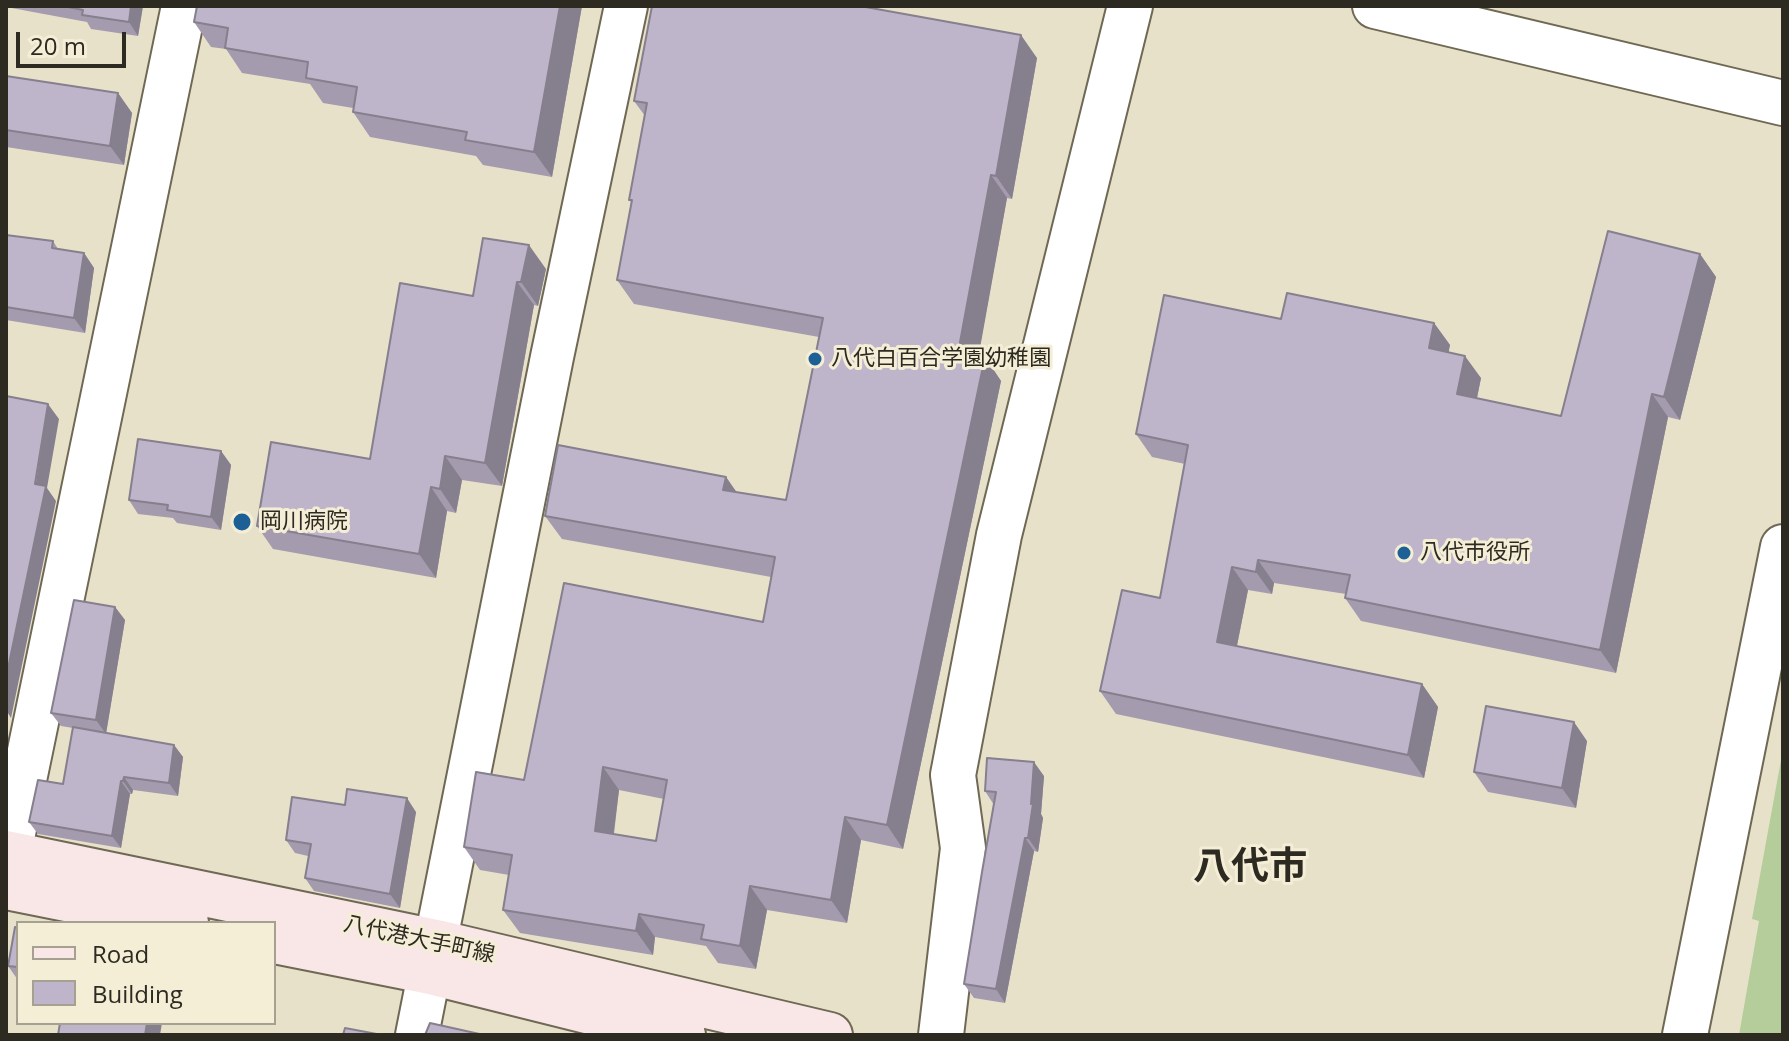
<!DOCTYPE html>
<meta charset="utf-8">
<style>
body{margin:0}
#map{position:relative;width:1789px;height:1041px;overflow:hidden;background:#e8e1ca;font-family:"Open Sans",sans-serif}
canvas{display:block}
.frame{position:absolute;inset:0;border:8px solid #2d2a22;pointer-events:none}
.legend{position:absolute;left:16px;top:921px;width:260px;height:104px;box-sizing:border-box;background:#f5eed7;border:2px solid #a5a08f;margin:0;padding:10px 14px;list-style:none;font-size:24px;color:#2d2a22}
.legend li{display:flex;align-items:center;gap:16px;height:40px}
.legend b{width:40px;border:2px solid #a5a08f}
.scale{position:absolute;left:16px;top:32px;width:110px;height:36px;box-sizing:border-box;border:4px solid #2d2a22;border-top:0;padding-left:10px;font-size:24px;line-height:28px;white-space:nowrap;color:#2d2a22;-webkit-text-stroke:6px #f5eed7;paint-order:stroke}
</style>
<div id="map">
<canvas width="1789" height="1041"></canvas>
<div class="frame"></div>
<ul class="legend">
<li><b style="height:10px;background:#f9e7e8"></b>Road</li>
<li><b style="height:22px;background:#bfb5ca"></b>Building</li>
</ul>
<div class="scale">20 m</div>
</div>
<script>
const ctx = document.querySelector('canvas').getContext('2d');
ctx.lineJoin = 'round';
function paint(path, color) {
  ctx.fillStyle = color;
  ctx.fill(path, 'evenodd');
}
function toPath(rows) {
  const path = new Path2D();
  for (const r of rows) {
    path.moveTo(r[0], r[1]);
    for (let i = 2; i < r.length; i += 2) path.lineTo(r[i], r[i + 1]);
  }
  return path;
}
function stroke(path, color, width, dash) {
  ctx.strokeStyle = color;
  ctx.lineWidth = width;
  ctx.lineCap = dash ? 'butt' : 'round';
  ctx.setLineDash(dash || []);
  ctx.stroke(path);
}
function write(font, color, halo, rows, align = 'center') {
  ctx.font = font + ' "Open Sans","Noto Sans JP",sans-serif';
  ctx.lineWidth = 6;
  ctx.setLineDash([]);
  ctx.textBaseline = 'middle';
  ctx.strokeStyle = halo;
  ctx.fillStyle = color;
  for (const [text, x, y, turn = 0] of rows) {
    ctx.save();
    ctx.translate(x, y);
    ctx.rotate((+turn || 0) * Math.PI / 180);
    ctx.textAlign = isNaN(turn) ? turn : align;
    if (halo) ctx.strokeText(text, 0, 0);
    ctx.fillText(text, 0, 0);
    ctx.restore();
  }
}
const green = toPath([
 [1783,749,1783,1035,1739,1035,1759,921,1752,919]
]);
const minor = toPath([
 [417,1035,552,357,626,6]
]);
const tertiary = toPath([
 [1375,6,1783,103],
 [6,867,184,6],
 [941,1035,963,848,953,775,999,535,1130,6],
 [1685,1035,1783,547]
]);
const secondary = toPath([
 [6,853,436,942,830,1035],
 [6,887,186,923],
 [274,941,430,972,683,1035]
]);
const wall = toPath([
 [6,6,143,6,138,36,91,29,87,22,6,7],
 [582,6,552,177,483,165,476,156,370,137,353,112,353,108,323,103,310,84,242,73,226,49,211,47,194,22],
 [1037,58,1012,199,1007,198,978,356,985,357,1001,381,903,849,861,840,847,923,767,910,756,969,718,963,706,946,655,937,653,955,520,933,503,910,509,875,480,870,464,847,524,780,763,622,771,577,562,539,545,516,726,477,737,493,786,500,819,337,634,304,617,280,632,203,629,200,645,116,634,101],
 [619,790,664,799,656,841,614,834],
 [6,76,118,93,132,113,124,165,6,147],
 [6,235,53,241,58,249,84,253,94,268,85,333,6,320],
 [1700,254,1716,277,1680,420,1668,417,1616,673,1361,621,1345,598,1346,594,1274,583,1272,594,1248,590,1237,646,1422,684,1438,707,1424,778,1116,714,1100,691,1160,598,1185,464,1152,457,1136,434,1281,319,1434,323,1450,345,1448,352,1481,378,1477,398,1561,416],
 [546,269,538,306,534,305,502,486,462,480,456,513,447,511,436,578,273,549,257,526,370,459,473,296],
 [221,451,231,465,221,530,177,523,173,518,138,514,129,500],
 [115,607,125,620,106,733,174,745,183,757,178,796,133,790,132,794,130,794,121,848,38,834,29,822,63,784,73,728,61,726,51,713],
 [1587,741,1576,808,1488,792,1474,772],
 [1044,776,1041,814,1043,818,1038,852,1034,851,1005,1003,974,998,964,984,994,805,985,791],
 [345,805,416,812,400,908,314,891,305,878,308,856,295,853,286,840],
 [18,928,18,980,8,966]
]);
const shadedWall = toPath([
 [131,6,143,6,138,36,129,22],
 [560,6,582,6,552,177,534,152],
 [1021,35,1037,58,1012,199,996,176],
 [118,93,132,113,124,165,110,146],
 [991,175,1007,198,975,376,958,353],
 [529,245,546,269,538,306,521,282],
 [84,253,94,268,85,333,74,318],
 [1700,254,1716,277,1680,420,1664,397],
 [517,282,534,305,502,486,485,463],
 [1434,323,1450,345,1445,371,1429,348],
 [1465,356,1481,378,1473,417,1457,394],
 [985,357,1001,381,903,849,887,825],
 [1652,394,1668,417,1616,673,1600,650],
 [48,404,59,419,47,488,56,501,11,718,6,710,6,678],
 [221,451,231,465,221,530,211,517],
 [445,456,462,480,456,513,440,489],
 [726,477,742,500,723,490],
 [431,487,447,511,436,578,419,554],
 [1258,560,1274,583,1272,594,1256,572],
 [1232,567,1248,590,1233,665,1217,642],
 [115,607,125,620,106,734,96,720],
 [1422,684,1438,707,1424,778,1408,755],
 [1574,722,1587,741,1576,808,1562,788],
 [174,745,183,757,178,796,169,783],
 [1034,762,1044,776,1041,814,1043,818,1038,852,1028,838],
 [603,767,619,790,611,854,595,831],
 [124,777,133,790,132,794,123,781],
 [121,781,130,794,121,848,112,836],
 [407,798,416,812,400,908,390,894],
 [845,817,861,840,847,923,831,900],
 [1025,838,1034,851,1005,1003,996,989],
 [750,886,767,910,756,969,740,946],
 [639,914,655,937,653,955,636,931],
 [147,1023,162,1023,160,1035,145,1035]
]);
const building = toPath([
 [63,6,131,6,129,22,82,15,83,10,63,6],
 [197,6,560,6,534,152,465,140,467,132,353,112,357,87,306,78,308,62,225,48,228,28,194,22,197,6],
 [652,6,860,6,1021,35,996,176,991,175,958,353,985,357,887,825,845,817,831,900,750,886,740,946,701,939,704,925,639,914,636,931,503,910,512,855,464,847,476,772,524,780,564,583,763,622,775,557,545,516,558,445,726,477,723,490,786,500,823,318,617,280,632,200,629,200,647,103,634,101,652,6],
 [603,767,667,780,656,841,595,831,603,767],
 [6,76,118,93,110,146,6,130,6,76],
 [1608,231,1700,254,1664,397,1652,394,1600,650,1345,598,1350,575,1258,560,1256,572,1232,567,1217,642,1422,684,1408,755,1100,691,1122,590,1160,598,1188,445,1136,434,1164,295,1281,319,1287,293,1434,323,1429,348,1465,356,1457,394,1561,416,1608,231],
 [6,235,53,241,52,248,84,253,74,318,6,307,6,235],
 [483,238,529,245,521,282,517,282,485,463,445,456,440,489,431,487,419,554,257,526,271,442,370,459,400,283,473,296,483,238],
 [6,396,48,404,35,484,46,486,6,678,6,396],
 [138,439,221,451,211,517,167,510,168,505,129,500,138,439],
 [74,600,115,607,96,720,51,713,74,600],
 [1486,706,1574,722,1562,788,1474,772,1486,706],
 [73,727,174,745,169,783,124,777,123,781,121,781,112,836,29,822,38,780,63,784,73,727],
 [987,758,1034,762,1031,804,1033,804,1028,838,1025,838,996,989,964,984,982,872,996,792,985,791,987,758],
 [347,789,407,798,390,894,305,878,311,844,286,840,292,797,345,805,347,789],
 [15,927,18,928,18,967,8,966,15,927],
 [60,1023,147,1023,145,1035,58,1035,60,1023],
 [430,1023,484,1035,425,1035,430,1023],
 [345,1028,382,1035,343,1035,345,1028]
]);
const markers = [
 [815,359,8,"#1d6095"],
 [242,522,10,"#1d6095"],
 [1404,553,8,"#1d6095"]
];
const poiNames = [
 ["八代白百合学園幼稚園",831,359],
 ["岡川病院",260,522],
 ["八代市役所",1420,553]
];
const streetNames = [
 ["八代港大手町線",419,940,12]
];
const townNames = [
 ["八代市",1250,868]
];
paint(green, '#b5cd9b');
stroke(minor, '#6f6854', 46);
stroke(tertiary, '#6f6854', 48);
stroke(secondary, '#6f6854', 48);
stroke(minor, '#fff', 42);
stroke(tertiary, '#fff', 44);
stroke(secondary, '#f9e7e8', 44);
paint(wall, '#a49cae');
paint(shadedWall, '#867f8d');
paint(building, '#bfb5ca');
stroke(building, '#867f8d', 2);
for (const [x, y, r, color] of markers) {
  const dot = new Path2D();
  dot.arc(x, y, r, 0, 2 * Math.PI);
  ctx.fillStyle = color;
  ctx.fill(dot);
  stroke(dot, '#f5eed7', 3);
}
write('22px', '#2d2a22', '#f5eed7', poiNames, 'left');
write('22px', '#2d2a22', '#f5eed7', streetNames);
write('bold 38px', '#2d2a22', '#f5eed7', townNames);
</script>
